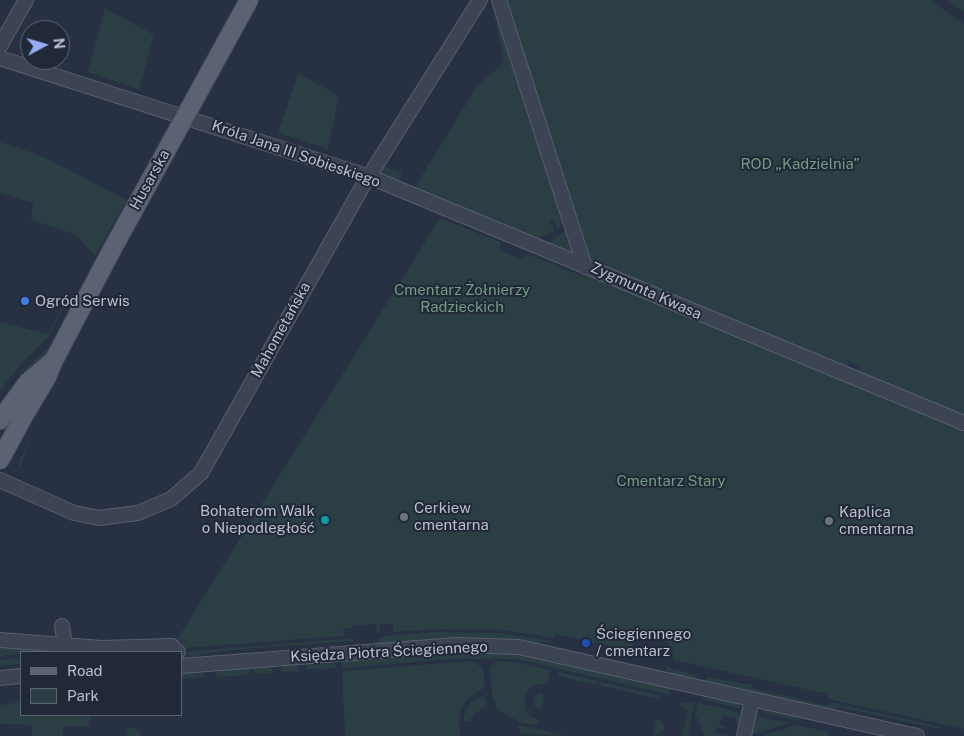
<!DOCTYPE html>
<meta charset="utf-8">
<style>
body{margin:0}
#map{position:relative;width:964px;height:736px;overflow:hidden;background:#283043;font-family:"Public Sans",sans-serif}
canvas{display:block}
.legend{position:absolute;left:20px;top:651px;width:162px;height:65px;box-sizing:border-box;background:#212838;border:1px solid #5e6473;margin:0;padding:6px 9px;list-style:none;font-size:15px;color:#babfcc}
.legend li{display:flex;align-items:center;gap:10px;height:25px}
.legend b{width:25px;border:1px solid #5e6473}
.north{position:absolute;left:20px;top:20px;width:50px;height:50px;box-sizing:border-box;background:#212838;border:1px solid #5e6473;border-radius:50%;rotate:84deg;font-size:14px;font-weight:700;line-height:20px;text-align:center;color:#babfcc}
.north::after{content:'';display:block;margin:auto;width:18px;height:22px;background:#94aff7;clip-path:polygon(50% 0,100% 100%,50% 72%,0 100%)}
</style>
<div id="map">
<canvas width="964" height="736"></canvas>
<ul class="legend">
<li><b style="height:6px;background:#5a6273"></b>Road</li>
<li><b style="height:14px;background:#2a3e44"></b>Park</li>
</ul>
<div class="north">N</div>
</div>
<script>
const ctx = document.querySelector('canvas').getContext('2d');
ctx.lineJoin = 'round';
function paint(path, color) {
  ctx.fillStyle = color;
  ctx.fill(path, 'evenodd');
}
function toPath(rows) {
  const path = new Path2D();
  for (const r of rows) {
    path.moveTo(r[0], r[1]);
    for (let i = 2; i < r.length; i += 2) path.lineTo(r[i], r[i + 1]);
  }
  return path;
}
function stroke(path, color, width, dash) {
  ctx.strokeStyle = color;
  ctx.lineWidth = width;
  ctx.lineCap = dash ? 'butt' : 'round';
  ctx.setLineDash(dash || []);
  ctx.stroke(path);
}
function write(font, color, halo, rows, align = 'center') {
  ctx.font = font + ' "Public Sans",sans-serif';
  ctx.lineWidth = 4;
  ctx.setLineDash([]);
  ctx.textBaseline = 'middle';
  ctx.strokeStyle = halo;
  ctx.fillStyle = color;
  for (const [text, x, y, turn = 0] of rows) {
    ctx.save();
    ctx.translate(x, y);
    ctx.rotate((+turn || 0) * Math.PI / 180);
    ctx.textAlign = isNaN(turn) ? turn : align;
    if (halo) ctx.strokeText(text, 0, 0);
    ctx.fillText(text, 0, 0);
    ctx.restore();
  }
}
const green = toPath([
 [507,0,930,0,964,24,964,415,858,372,861,366,849,361,847,368,607,271,594,262,585,250,507,14],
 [947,0,964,0,964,12],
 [492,4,495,4,565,218,558,229,552,219,549,221,555,231,539,238,534,238,416,189,419,180,476,88,504,62],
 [105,8,154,35,139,89,88,72],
 [298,73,339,96,328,149,278,133],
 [0,142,42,156,127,200,95,256,76,235,31,220,33,203,0,193],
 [383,166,402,173,398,183,381,174],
 [440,218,500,242,500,250,521,259,528,254,585,277,587,275,964,429,964,729,828,699,828,694,673,660,673,651,667,642,645,636,637,639,630,650,555,634,554,638,501,630,443,629,394,632,393,624,379,625,380,633,377,633,376,624,352,626,352,628,343,629,344,636,183,648,182,640,176,641],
 [567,229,576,258,546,245],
 [68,296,50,335,21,364,0,391,0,322,48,334],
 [53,343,47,356,0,409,0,405,26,368],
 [31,437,21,465,26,483,18,464],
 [434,632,504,633,553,641,537,643,498,638,451,638,377,645,377,640,385,636],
 [353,638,354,641,271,647,270,645],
 [0,644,87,652,21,652,21,654,0,656],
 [268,645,268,647,203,653,195,658,185,652],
 [464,652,514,653,533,657,667,687,671,695,516,659,453,659,342,668,341,661],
 [21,658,21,664,0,666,0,660],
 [334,661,336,668,306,670,306,665,309,662],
 [472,661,483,668,485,687,468,699,462,707,459,719,460,736,345,736,342,671],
 [496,661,516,662,550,670,547,684,533,685,527,692,524,702,526,712,531,717,539,720,538,723,534,725,519,722,497,709,493,697,489,668],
 [297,663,300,671,281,672,281,667,285,664],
 [270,665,274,673,254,674,254,667],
 [246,667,249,669,248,675,216,677,215,669],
 [666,667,696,675,700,680,666,672],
 [201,671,204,673,204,677,181,679,181,672],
 [559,672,597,681,596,685,558,676],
 [707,677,752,685,752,688,829,706,830,702,841,704,841,707,833,710,705,681],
 [600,682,659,695,659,699,599,685],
 [540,693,544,695,542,708,539,710,533,704,535,696],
 [702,694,736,702,742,709,704,700],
 [484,695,487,701,486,706,477,712,470,721,464,721,464,715,470,703],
 [21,702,21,715,91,715,88,726,64,726,62,736,32,736,32,725,0,724,0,705],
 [680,702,694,703,688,736,682,736,688,710,681,707],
 [698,703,737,712,740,716,738,723,735,722,736,718,722,715,720,725,725,726,725,729,716,727,715,733,731,736,704,736,695,713],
 [844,705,940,727,939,729,843,708],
 [764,709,778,711,809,723,767,714,762,710],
 [755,716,790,723,750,735],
 [660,719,664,724,663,731,655,736,653,733,656,720],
 [518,725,537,729,566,736,525,734,520,732],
 [797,725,829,732,828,736,760,736],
 [128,727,140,730,140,736,126,736]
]);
const minor = toPath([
 [499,0,585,267],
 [0,46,26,0],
 [0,58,370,177,964,423],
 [0,480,74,513,99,518,138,513,171,499,201,473,361,189,480,0],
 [62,626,65,645],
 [0,640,101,648,172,646,178,652],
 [181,666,457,645,519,647,917,736],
 [0,678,21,676],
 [744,736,752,699]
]);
const major = toPath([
 [0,420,28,382,52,362],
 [0,460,26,412,47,377,53,362,108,257,249,0]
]);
const markers = [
 [25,301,5,"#3f7fe0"],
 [404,517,5,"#6b7280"],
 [325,520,5,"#0f9aa8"],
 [829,521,5,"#6b7280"],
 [586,643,5,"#1a4fb4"]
];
const streetNames = [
 ["Króla Jana III Sobieskiego",296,154,19],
 ["Husarska",150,180,-61],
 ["Zygmunta Kwasa",646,291,24],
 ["Mahometańska",281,330,-61],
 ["Księdza Piotra Ściegiennego",389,652,-3]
];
const parkNames = [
 ["ROD „Kadzielnia”",800,164],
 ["Cmentarz Żołnierzy",462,290],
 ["Radzieckich",462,307],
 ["Cmentarz Stary",671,481]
];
const poiNames = [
 ["Ogród Serwis",35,301],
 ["Cerkiew",414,508],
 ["cmentarna",414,525],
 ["Bohaterom Walk",315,511,"right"],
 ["o Niepodległość",315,528,"right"],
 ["Kaplica",839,512],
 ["cmentarna",839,529],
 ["Ściegiennego",596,634],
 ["/ cmentarz",596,651]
];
paint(green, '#2a3e44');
stroke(minor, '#585e6d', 16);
stroke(major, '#464c5c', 20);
stroke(minor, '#3c4353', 14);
stroke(major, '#5a6273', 18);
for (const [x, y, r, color] of markers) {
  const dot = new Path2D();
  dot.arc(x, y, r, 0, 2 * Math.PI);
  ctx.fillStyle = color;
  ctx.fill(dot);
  stroke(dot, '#212838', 2);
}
write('15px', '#babfcc', '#212838', streetNames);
write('15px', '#719d80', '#212838', parkNames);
write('15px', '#babfcc', '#212838', poiNames, 'left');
</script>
